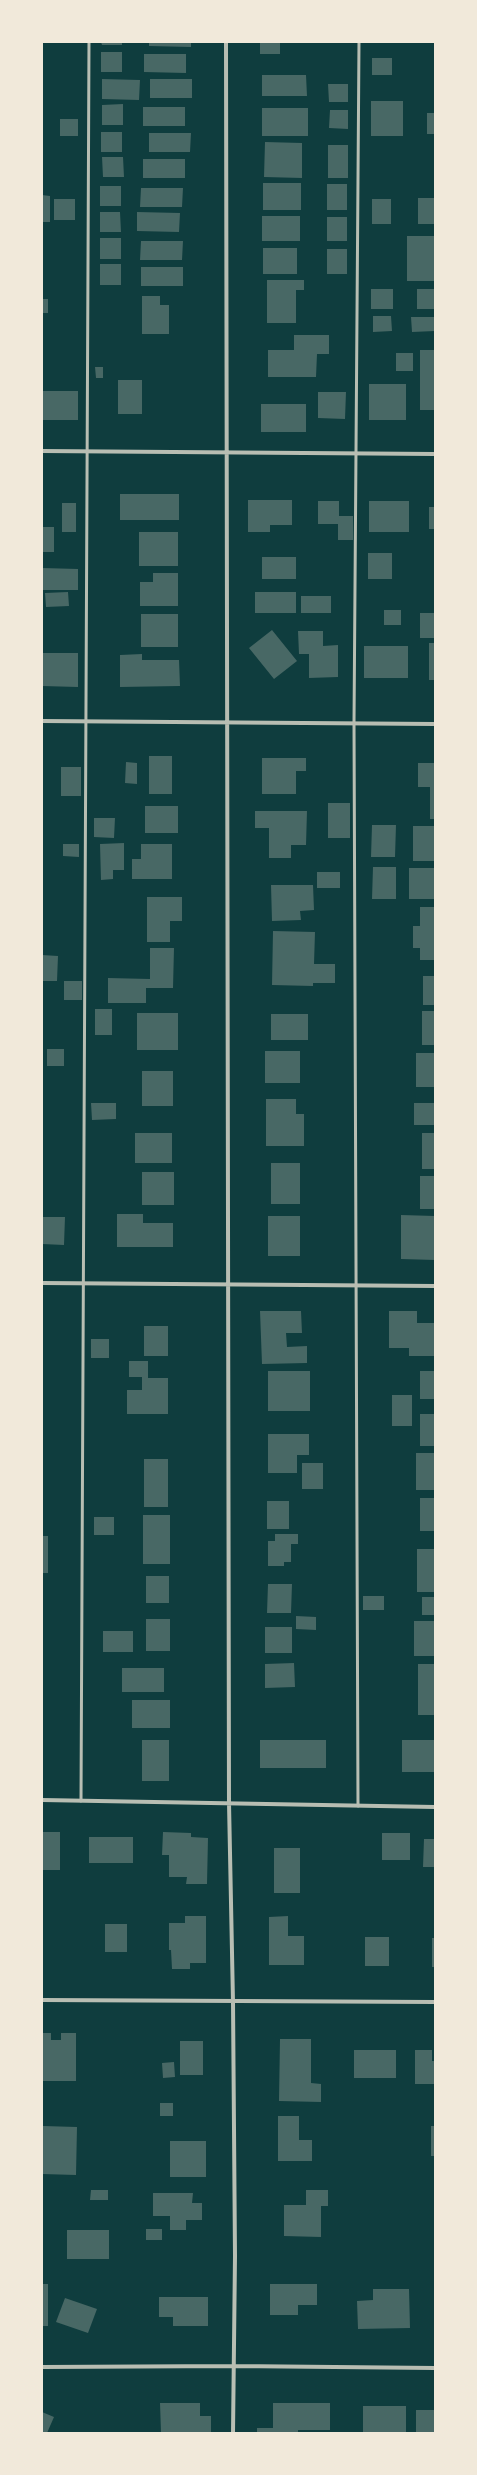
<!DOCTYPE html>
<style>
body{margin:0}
#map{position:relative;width:477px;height:2475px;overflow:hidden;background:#0f3d3e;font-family:"Varela Round",sans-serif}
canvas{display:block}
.frame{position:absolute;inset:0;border:43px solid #f1e9da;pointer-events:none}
</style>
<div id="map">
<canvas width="477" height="2475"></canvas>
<div class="frame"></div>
</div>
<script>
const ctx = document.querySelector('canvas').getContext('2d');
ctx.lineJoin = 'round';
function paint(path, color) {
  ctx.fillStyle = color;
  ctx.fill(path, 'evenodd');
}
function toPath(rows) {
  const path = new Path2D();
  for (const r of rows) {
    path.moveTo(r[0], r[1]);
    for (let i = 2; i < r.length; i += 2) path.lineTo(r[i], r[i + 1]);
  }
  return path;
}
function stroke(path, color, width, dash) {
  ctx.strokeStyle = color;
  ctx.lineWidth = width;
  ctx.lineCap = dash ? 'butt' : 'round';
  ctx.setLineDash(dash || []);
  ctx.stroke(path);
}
const building = toPath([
 [101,42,122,42,122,45,102,45],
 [149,42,191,42,191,47,149,46],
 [260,42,280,42,280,54,260,54],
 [101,52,122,52,122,72,101,72],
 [144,54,186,54,186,73,144,72],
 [372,58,392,58,392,75,372,75],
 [262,75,306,75,307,96,262,96],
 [102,79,140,80,139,100,102,99],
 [150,79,192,79,192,98,150,98],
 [328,84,348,84,348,102,329,102],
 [434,94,435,134,427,134,427,113,434,113],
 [371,101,403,101,403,136,371,136],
 [123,104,123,125,102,125,102,105],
 [143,107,185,107,185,126,143,126],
 [262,108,308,108,308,136,262,136],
 [330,110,348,110,348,129,329,128],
 [60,119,78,119,78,136,60,136],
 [101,132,122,132,122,152,101,152],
 [149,133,191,133,190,152,149,152],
 [265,142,302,143,302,178,264,177],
 [328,145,348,145,348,178,328,178],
 [102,157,123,157,124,177,103,177],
 [143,159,185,159,185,178,143,178],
 [263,183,301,183,301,210,263,210],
 [327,184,347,184,347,210,327,210],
 [100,186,121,186,121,206,100,206],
 [141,188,183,188,182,207,140,207],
 [42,195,50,196,50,222,42,222],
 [418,198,435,198,435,224,418,224],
 [54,199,75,199,75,220,54,220],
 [372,199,391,199,391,224,372,224],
 [100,212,120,212,121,232,100,232],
 [137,212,180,213,179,232,137,231],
 [262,216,300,216,300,241,262,241],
 [327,217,347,217,347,241,327,241],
 [407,236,435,236,435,281,407,281],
 [100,238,121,238,121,259,100,259],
 [141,241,183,241,182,260,140,260],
 [263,248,297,248,297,274,263,274],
 [327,249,347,249,347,274,327,274],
 [100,264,121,264,121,285,100,285],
 [141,267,183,267,183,286,141,286],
 [267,280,304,280,304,290,296,290,296,323,267,323],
 [371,289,393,289,393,309,371,309],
 [417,289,435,289,435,309,417,309],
 [142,296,160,296,160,305,169,305,169,334,142,334],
 [42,299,48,299,48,313,42,313],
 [373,316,391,316,392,331,373,332],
 [411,317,435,317,435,331,412,332],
 [294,335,329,335,329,354,317,354,316,377,268,377,268,350,294,350],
 [420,350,435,350,435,410,420,410],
 [396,353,413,353,413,371,396,371],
 [95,367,103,367,103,378,96,378],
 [118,380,142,380,142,414,118,414],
 [369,384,406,384,406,420,369,420],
 [42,391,78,391,78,420,42,420],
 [318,392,346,392,345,419,318,418],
 [261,404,306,404,306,432,261,432],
 [120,494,179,494,179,520,120,520],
 [248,500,292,500,292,525,270,525,270,532,248,532],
 [318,501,339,501,339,516,353,516,353,540,338,540,338,524,318,524],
 [369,501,409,501,409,532,369,532],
 [62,503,76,503,76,532,62,532],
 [429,507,435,507,435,529,429,529],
 [42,527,54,527,54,552,42,552],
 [139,532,178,532,178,566,139,566],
 [368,553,392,553,392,579,368,579],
 [262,557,296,557,296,579,262,579],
 [42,568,78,569,78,590,42,590],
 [153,573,178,573,178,606,140,606,140,582,153,582],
 [68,592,69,606,46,607,45,593],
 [255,592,296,592,296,613,255,613],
 [301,596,331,596,331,613,301,613],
 [384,610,401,610,401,625,384,625],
 [420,613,435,613,434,638,420,638],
 [141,614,178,614,178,647,141,647],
 [272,630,297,661,274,679,249,648],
 [298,631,323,631,323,646,338,645,338,677,309,678,309,654,299,654],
 [429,643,435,643,435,680,429,680],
 [364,646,408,646,408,678,364,678],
 [42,653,78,653,78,687,42,686],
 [142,654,142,660,179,660,180,686,120,687,120,655],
 [149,756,172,756,172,794,149,794],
 [262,758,306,758,306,771,296,771,296,794,262,794],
 [126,762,137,763,137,784,125,783],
 [418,763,435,763,435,819,430,819,430,787,418,787],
 [61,767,81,767,81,796,61,796],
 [328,803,350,803,350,838,328,838],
 [145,806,178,806,178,833,145,833],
 [255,811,307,811,306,845,291,845,291,858,269,858,269,828,255,828],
 [94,818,115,818,114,838,94,837],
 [372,825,396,825,395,857,371,857],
 [413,826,435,826,435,861,413,861],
 [124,843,124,870,113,870,113,879,101,880,100,844],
 [63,844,79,844,79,857,63,856],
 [141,844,172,844,172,879,132,879,132,859,141,859],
 [373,867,396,867,396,899,372,899],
 [409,868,435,868,435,899,409,899],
 [317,872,340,872,340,888,317,888],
 [271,885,313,885,314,910,300,911,301,920,272,921],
 [147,897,182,897,182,921,170,921,170,942,147,942],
 [420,907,435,907,435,960,420,960,420,948,413,948,413,926,420,926],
 [273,931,315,932,314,964,335,964,335,983,313,983,313,986,272,985],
 [150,948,174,948,173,988,146,988,146,1003,108,1003,108,978,150,979],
 [42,955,58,956,57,981,42,981],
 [423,976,435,976,435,1005,423,1005],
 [64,981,82,981,82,1000,64,1000],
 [95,1009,112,1009,112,1035,95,1035],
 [422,1011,435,1011,435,1045,422,1045],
 [137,1013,178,1013,178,1050,137,1050],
 [271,1014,308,1014,308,1040,271,1040],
 [47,1049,64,1049,64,1066,47,1066],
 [265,1051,300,1051,300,1083,265,1083],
 [416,1053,435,1053,435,1087,416,1087],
 [142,1071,173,1071,173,1106,142,1106],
 [266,1099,296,1099,296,1114,304,1114,304,1146,266,1146],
 [91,1103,116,1103,116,1119,92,1120],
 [414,1103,435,1103,435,1125,414,1125],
 [135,1133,172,1133,172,1163,135,1163],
 [422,1133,435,1133,435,1169,422,1169],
 [271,1163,300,1163,300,1204,271,1204],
 [142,1172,174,1172,174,1205,142,1205],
 [420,1176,435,1176,435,1209,420,1209],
 [117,1214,143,1214,143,1223,173,1223,173,1247,117,1247],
 [401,1215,435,1216,435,1260,401,1259],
 [268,1216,300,1216,300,1256,268,1256],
 [42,1217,65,1217,64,1245,42,1244],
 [260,1311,301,1311,302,1333,286,1333,287,1347,307,1346,307,1363,262,1364],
 [389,1311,417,1311,417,1323,435,1323,435,1356,409,1356,409,1348,389,1348],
 [144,1326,168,1326,168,1356,144,1356],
 [91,1339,109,1339,109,1358,91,1358],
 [129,1361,148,1361,148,1378,168,1378,168,1414,127,1414,127,1390,142,1390,142,1377,129,1377],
 [268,1371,310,1371,310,1411,268,1411],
 [420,1371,435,1371,435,1399,420,1399],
 [392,1395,412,1395,412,1426,392,1426],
 [420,1414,435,1414,435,1446,420,1446],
 [268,1434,309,1434,309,1455,297,1455,297,1473,268,1473],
 [416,1453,435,1453,435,1490,416,1490],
 [144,1459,168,1459,168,1507,144,1507],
 [302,1463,323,1463,323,1489,302,1489],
 [420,1498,435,1498,435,1531,420,1531],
 [267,1501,289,1501,289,1529,267,1529],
 [143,1515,170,1515,170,1564,143,1564],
 [94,1517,114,1517,114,1535,94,1535],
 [275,1534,298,1534,298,1544,291,1544,291,1562,284,1562,284,1566,268,1566,268,1541,275,1541],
 [42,1536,48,1536,48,1573,42,1573],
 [417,1549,435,1549,435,1592,417,1592],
 [146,1576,169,1576,169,1603,146,1603],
 [268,1584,292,1584,291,1613,267,1613],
 [363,1596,384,1596,384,1610,363,1610],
 [422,1597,435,1597,435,1615,422,1615],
 [296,1616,316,1617,316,1630,296,1629],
 [146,1619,170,1619,170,1651,146,1651],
 [414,1621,435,1621,435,1656,414,1656],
 [265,1627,292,1627,292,1653,265,1653],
 [103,1631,133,1631,133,1652,103,1652],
 [294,1663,295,1687,265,1688,265,1664],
 [418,1664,435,1664,435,1715,418,1715],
 [122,1668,164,1668,164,1692,122,1692],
 [132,1700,170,1700,170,1728,132,1728],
 [142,1740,169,1740,169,1781,142,1781],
 [260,1740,326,1740,326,1768,260,1768],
 [402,1740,435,1740,435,1772,402,1772],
 [42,1832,60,1832,60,1870,42,1870],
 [163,1832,191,1833,191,1837,208,1838,207,1884,186,1884,187,1877,169,1877,169,1855,162,1855],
 [382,1833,410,1833,410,1860,382,1860],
 [89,1837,133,1837,133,1863,89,1863],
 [424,1839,435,1839,435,1867,423,1867],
 [274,1848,300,1848,300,1893,274,1893],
 [185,1916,206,1916,206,1963,190,1963,190,1969,172,1969,171,1950,169,1950,169,1923,185,1923],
 [288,1916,288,1936,304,1936,304,1965,269,1965,269,1917],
 [105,1924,127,1924,127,1952,105,1952],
 [365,1937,389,1937,389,1966,365,1966],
 [432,1938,435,1938,435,1967,432,1967],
 [42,2033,51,2033,51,2040,61,2040,61,2033,76,2033,76,2081,42,2081],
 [280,2039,311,2039,311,2083,321,2084,321,2102,279,2101],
 [180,2041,203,2041,203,2075,180,2075],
 [354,2050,396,2050,396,2078,354,2078],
 [415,2050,432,2050,432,2061,435,2061,435,2084,415,2084],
 [174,2062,175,2077,163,2078,162,2063],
 [160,2103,173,2103,173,2116,160,2116],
 [278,2116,299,2116,299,2140,312,2140,312,2161,278,2161],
 [43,2126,77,2127,76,2175,42,2174],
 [431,2126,435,2126,435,2156,431,2156],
 [170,2141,206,2141,206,2177,170,2177],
 [91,2190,108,2190,108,2200,90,2200],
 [306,2190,328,2190,328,2206,321,2206,321,2237,284,2236,284,2205,306,2205],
 [153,2193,193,2193,192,2203,202,2203,202,2220,186,2220,186,2230,170,2230,170,2216,153,2216],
 [146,2229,162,2229,162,2240,146,2240],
 [67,2230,109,2230,109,2259,67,2259],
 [42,2284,48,2284,48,2326,42,2326],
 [270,2284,317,2284,317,2305,298,2305,298,2315,270,2315],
 [373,2289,409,2289,410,2328,358,2329,357,2301,373,2300],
 [159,2297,208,2297,208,2326,173,2326,173,2317,159,2317],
 [65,2298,97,2309,88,2333,56,2322],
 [160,2403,200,2403,200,2416,211,2416,211,2433,161,2433],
 [273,2403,330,2403,330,2430,298,2430,298,2433,257,2433,257,2428,273,2428],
 [363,2406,406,2406,406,2433,363,2433],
 [416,2410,435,2410,435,2433,416,2433],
 [42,2412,54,2417,47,2433,42,2433]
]);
const service = toPath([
 [81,1801,89,42],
 [358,1806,354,723,359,42]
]);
const minor = toPath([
 [226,42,229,1803,233,2002,235,2256,233,2433],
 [42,451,435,454],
 [42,721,435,724],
 [42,1283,435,1286],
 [42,1800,435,1807],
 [42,2000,435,2002],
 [42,2367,234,2366,435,2368]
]);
paint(building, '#486865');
stroke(service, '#b8beb3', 3);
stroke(minor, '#b8beb3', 4);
</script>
